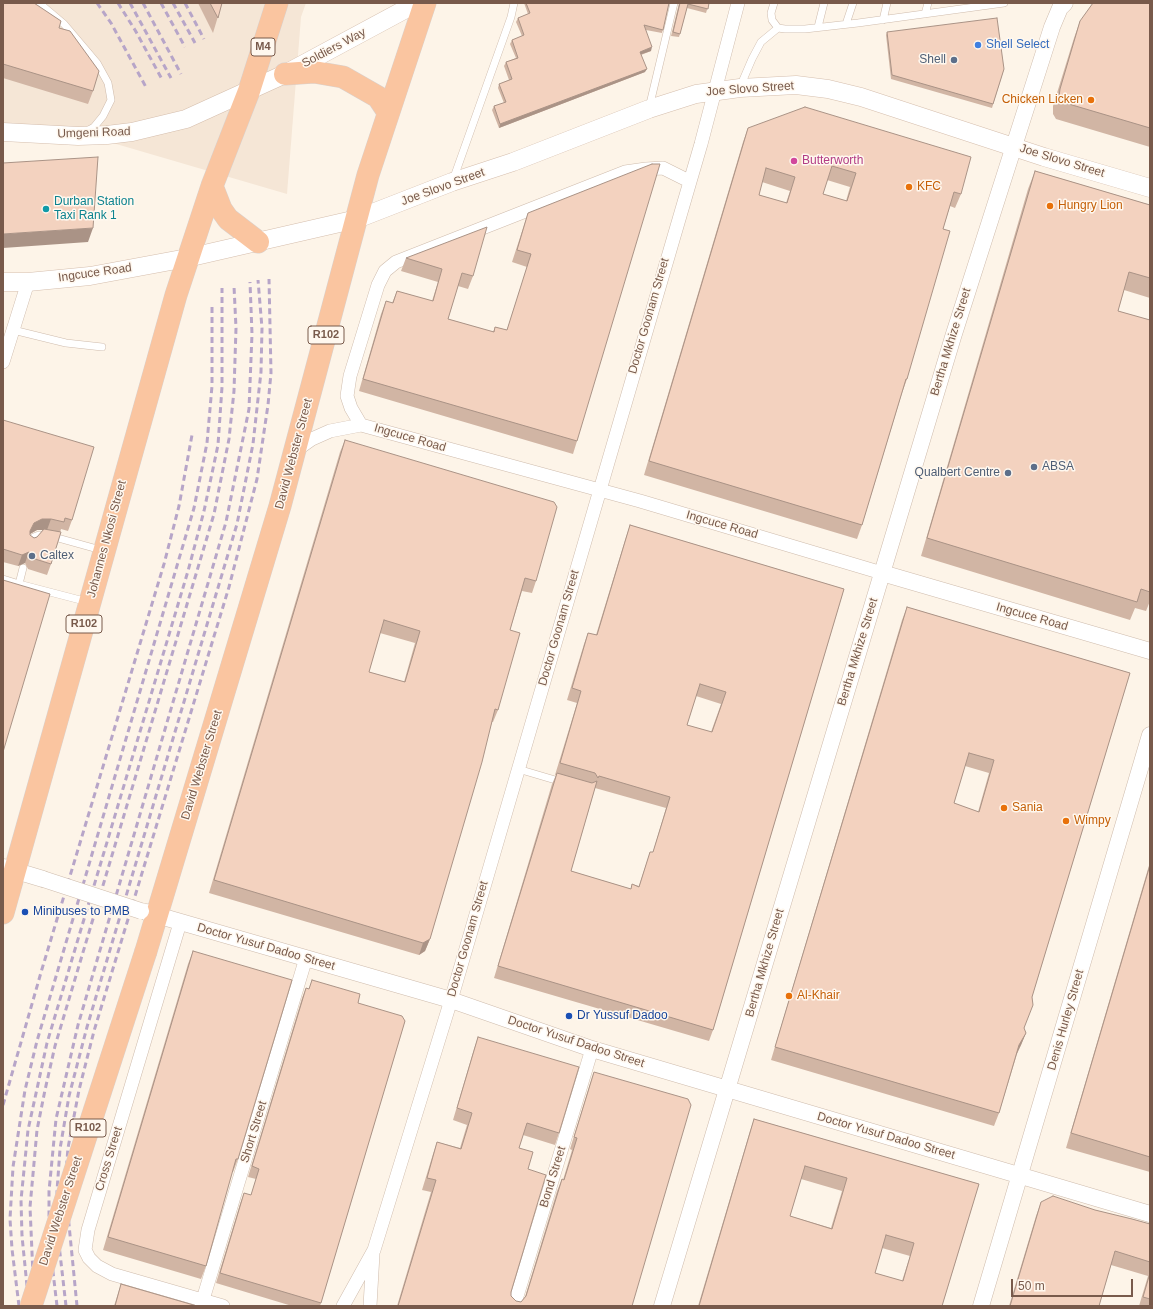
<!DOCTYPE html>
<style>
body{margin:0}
#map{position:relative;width:1153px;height:1309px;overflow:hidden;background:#fdf4e8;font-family:Arial,sans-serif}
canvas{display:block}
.frame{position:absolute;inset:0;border:4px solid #785a4b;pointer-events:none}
.scale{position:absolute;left:1011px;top:1279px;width:122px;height:18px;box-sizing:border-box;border:2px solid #785a4b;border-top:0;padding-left:5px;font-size:12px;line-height:14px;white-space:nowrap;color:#785a4b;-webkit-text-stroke:3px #fff8ef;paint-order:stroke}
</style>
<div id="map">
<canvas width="1153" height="1309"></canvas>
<div class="frame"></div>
<div class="scale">50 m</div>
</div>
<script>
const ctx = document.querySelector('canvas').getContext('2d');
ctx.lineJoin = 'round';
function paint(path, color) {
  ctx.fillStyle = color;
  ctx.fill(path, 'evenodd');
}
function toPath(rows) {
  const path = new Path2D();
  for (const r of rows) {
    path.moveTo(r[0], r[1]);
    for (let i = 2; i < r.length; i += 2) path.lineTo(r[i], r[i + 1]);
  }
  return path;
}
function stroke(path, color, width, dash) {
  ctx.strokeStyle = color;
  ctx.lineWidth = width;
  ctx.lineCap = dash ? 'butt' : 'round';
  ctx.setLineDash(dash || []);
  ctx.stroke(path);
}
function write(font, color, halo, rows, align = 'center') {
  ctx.font = font + ' Arial,sans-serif';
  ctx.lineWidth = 3;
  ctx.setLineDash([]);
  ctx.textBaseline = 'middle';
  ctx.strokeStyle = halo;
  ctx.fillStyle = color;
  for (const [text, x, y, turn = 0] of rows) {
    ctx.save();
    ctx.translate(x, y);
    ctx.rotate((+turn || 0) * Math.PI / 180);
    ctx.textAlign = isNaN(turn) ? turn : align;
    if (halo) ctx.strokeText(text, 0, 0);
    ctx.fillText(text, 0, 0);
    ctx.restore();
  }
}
const residential = toPath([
 [3,3,306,3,301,17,287,194,106,141,3,136]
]);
const service = toPath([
 [39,3,64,24,97,63,108,83,111,100,103,116,94,127,87,131],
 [774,3,771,13,772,20,778,28,785,29,805,29,858,23,1004,3],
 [925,14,928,3],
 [883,20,887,3],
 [846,24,853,3],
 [818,27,824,3],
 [740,87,752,59,761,42,778,28],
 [649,108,674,3],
 [453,180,511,17,514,3],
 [13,330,66,343,102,347],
 [30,544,34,537,39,535,47,535,101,550],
 [23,568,19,584,88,602],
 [3,579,19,584],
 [518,769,562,782]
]);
const minor = toPath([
 [3,362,28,282],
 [361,425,351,408,347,396,350,376,378,285,385,271,396,262,625,172,646,169,663,168,689,181],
 [295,451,312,439,330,431,361,425,640,501,882,573],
 [180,923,88,1230,85,1250,89,1258,97,1266,112,1274,223,1306],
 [201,1306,306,958],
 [343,1306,374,1250,451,1000,701,144,738,3],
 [370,1306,373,1254],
 [514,1306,592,1049]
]);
const tertiary = toPath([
 [882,573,1150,651],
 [3,867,43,879],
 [146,912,451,1000,592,1049,1150,1214],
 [662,1306,953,337,1052,27,1060,8,1065,3],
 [981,1306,1150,735]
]);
const secondary = toPath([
 [3,132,78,136,107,135,132,132,186,119,285,74,417,3],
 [3,282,28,282,90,276,187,258,357,219,452,182,513,162,649,109,696,94,740,88,796,85,828,89,861,97,1044,157,1150,188]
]);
const trunk = toPath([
 [285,74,314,72,343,77,378,97,388,112],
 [212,186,221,209,228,219,258,242],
 [3,913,176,295,212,186,249,91,277,3],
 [146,951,280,506,368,175,425,3]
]);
const rail = toPath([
 [97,3,111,23,147,89],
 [118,3,135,30,163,81],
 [130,3,171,78],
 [143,3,181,74],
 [161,3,185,47],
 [173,3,195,43],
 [185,3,204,39],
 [3,1105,42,969,164,564,179,506,192,435],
 [19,1306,12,1249,10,1219,13,1167,25,1090,37,1041,194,508,207,443,212,386,212,305],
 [29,1306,22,1236,21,1200,28,1130,47,1043,188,571,204,511,218,445,222,387,222,288],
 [39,1306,33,1275,30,1207,37,1130,45,1090,55,1046,214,514,229,439,234,391,236,328,234,286],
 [57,1306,49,1238,49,1191,56,1119,78,1025,226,522,249,409,252,334,250,282],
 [66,1306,58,1236,57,1191,60,1149,69,1096,87,1027,237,524,253,444,261,372,262,328,258,280],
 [77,1306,65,1184,68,1148,79,1090,94,1031,229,587,257,479,268,405,271,373,269,279]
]);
const tertiaryBridge = toPath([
 [43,879,141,911]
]);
const trunkBridge = toPath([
 [31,1306,146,951]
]);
const wall = toPath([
 [3,3,59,28,93,91,88,104,3,78],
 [198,3,222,3,213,33],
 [524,3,669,3,662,33,646,30,651,51,641,55,645,72,499,128,492,110,494,106,504,103,498,88,499,84,509,80,504,66,506,62,516,58,510,44,512,40,522,36,516,22,518,18,528,14],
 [679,3,709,3,706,13,687,8,679,37,671,36],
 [1150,3,1150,147,1056,119,1053,114,1053,106,1074,38,1080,21],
 [887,32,1004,69,992,108,891,79,886,35],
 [748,128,961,194,955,208,950,206,943,229,907,379,902,393,862,525,857,539,644,475,743,142],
 [827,180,850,187,846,201,823,194],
 [762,182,790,191,786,203,759,195],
 [1035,171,1150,205,1150,298,1124,290,1118,311,1149,320,1150,318,1150,601,1146,611,1135,608,1130,620,921,556,1028,189],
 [528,213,577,441,573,454,359,391,381,314,386,301,392,303,397,291,432,301,438,282,401,271,406,258,473,276,468,289,458,286,448,319,493,332,495,327,507,330,527,267,512,262,524,225],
 [3,420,72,520,68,531,61,529,51,564,47,575,28,569,25,563,18,566,3,562],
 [37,530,43,530,37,537,34,538,30,535,30,534],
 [345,440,536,581,532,593,522,591,510,630,498,710,493,722,492,722,430,939,425,951,419,955,209,893,340,452],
 [380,633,415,643,404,682,369,672],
 [630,525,844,589,713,1030,709,1041,494,978,552,784,556,775,555,775,577,703,567,700,584,644,588,633,596,635,626,537],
 [696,696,721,704,711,732,687,725],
 [595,788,666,808,653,852,650,852,639,886,632,884,631,889,571,871],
 [907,607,1130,673,1032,997,1024,1029,1026,1033,1021,1045,1017,1054,999,1113,994,1126,771,1060,902,620],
 [965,766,989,773,978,812,954,803],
 [1150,862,1150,1172,1066,1148],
 [193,951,238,1159,233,1172,232,1172,206,1266,201,1279,103,1250,188,964],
 [312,980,358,1003,405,1021,320,1306,292,1306,216,1283,240,1204,244,1193,251,1195,256,1179,248,1177,302,998,306,988,309,989],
 [478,1037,559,1133,555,1145,523,1135,519,1148,528,1169,511,1292,511,1296,516,1301,521,1302,525,1297,557,1191,562,1179,563,1180,572,1150,570,1149,590,1084,594,1072,632,1306,397,1306,431,1192,422,1190,433,1154,437,1142,460,1148,467,1125,453,1120,474,1049],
 [754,1119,979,1184,942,1306,698,1306,750,1131],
 [801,1179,842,1191,831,1228,790,1216],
 [882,1248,910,1256,902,1281,875,1273],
 [1041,1202,1095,1210,1150,1224,1150,1306,1139,1306,1148,1276,1111,1265,1099,1306,1009,1306,1036,1216],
 [121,1284,197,1306,114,1306]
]);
const shadedWall = toPath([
 [652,47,651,51,639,55,640,52],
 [647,69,645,72,499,128,500,124],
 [93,228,88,242,3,248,3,234],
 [42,519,51,519,47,530,37,530,30,534,30,531,34,523],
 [29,552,25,563,18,566,22,555],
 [430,939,425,951,419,955,423,943],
 [1026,1033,1021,1045,1015,1057,1019,1045]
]);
const building = toPath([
 [3,3,34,3,61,21,59,28,70,31,99,71,93,91,3,64,3,3],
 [210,3,222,3,218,18,210,3],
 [526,3,669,3,663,30,644,25,652,47,640,52,647,69,500,124,494,106,506,102,499,84,512,79,506,62,518,58,512,40,524,35,518,18,530,13,526,3],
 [680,3,709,3,708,9,688,4,680,34,673,32,680,3],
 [1093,3,1150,3,1150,128,1062,102,1059,97,1060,89,1080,21,1093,3],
 [997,18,1004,69,993,104,892,75,887,32,997,18],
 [805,107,971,157,961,194,954,192,943,229,950,231,907,379,906,379,862,525,649,461,748,128,805,107],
 [832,166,856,173,847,201,823,194,832,166],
 [766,168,795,177,787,203,759,195,766,168],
 [98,157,93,228,3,234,3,163,98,157],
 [652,164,660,164,577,441,363,379,386,301,393,303,397,291,433,301,442,269,406,258,487,227,473,276,462,273,448,319,494,332,495,327,507,330,531,254,517,250,528,213,652,164],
 [1035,171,1150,205,1150,278,1129,272,1118,311,1150,320,1150,592,1141,589,1137,602,927,538,1035,171],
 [3,420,94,447,72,520,65,518,64,522,51,519,42,519,34,523,30,531,30,535,34,538,37,537,44,529,61,532,51,564,32,558,29,552,22,555,3,549,3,420],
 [345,440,554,502,557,507,536,581,525,578,510,630,520,633,498,710,495,709,482,762,430,939,423,943,214,880,345,440],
 [384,620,420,631,405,682,369,672,384,620],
 [630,525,844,589,713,1030,498,966,557,773,592,783,597,781,571,871,631,889,632,884,639,887,650,852,653,852,670,797,599,776,598,778,595,773,560,763,581,691,572,688,588,633,597,635,630,525],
 [700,684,726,692,712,732,687,725,700,684],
 [3,580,50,594,3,752,3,580],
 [907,607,1130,673,1032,997,1033,1005,1024,1028,1026,1033,1019,1045,999,1113,775,1047,907,607],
 [969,753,994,760,979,812,954,803,969,753],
 [1150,865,1150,1157,1071,1133,1150,865],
 [193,951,292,980,238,1159,236,1159,206,1266,108,1237,193,951],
 [312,980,360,994,358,1003,402,1016,405,1021,321,1303,220,1273,244,1193,251,1195,259,1169,252,1166,306,988,309,989,312,980],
 [478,1037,579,1067,559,1133,527,1123,519,1148,533,1152,528,1169,546,1175,511,1292,511,1296,516,1301,521,1302,526,1296,562,1179,564,1180,577,1138,574,1137,594,1072,688,1099,691,1105,632,1306,398,1306,436,1180,427,1178,437,1142,461,1149,472,1113,457,1108,478,1037],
 [754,1119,979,1184,942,1306,699,1306,754,1119],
 [805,1166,847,1178,832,1229,790,1216,805,1166],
 [886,1235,914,1243,903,1281,875,1273,886,1235],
 [1053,1196,1095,1210,1132,1219,1150,1224,1150,1262,1115,1251,1099,1306,1010,1306,1041,1202,1053,1196],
 [1150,1273,1150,1299,1143,1297,1150,1273],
 [121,1284,197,1306,115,1306,121,1284]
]);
const markers = [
 [978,45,4,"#3f7fe0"],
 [954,60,4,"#5c6f8a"],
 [1091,100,4,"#e8710a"],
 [794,161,4,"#d1479c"],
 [909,187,4,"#e8710a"],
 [1050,206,4,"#e8710a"],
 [46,209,4,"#0f9aa8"],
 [1034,467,4,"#5c6f8a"],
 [1008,473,4,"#5c6f8a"],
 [32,556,4,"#5c6f8a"],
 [1004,808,4,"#e8710a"],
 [1066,821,4,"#e8710a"],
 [25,912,4,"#1a4fb4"],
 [789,996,4,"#e8710a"],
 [569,1016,4,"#1a4fb4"]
];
const shields = [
 [263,47,24],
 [326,335,36],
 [84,624,36],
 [88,1128,36]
];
const shieldNames = [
 ["M4",263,47],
 ["R102",326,335],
 ["R102",84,624],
 ["R102",88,1128]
];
const shopNames = [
 ["Shell Select",986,45]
];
const streetNames = [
 ["Soldiers Way",334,48,-28],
 ["Joe Slovo Street",750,89,-4],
 ["Umgeni Road",94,133,-2],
 ["Joe Slovo Street",1062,161,17],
 ["Joe Slovo Street",443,187,-20],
 ["Ingcuce Road",95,273,-8],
 ["Doctor Goonam Street",649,316,-74],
 ["Bertha Mkhize Street",951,342,-73],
 ["Ingcuce Road",410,438,16],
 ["David Webster Street",294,454,-75],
 ["Ingcuce Road",722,525,16],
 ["Johannes Nkosi Street",107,539,-75],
 ["Ingcuce Road",1032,617,16],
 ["Doctor Goonam Street",559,628,-74],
 ["Bertha Mkhize Street",858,652,-73],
 ["David Webster Street",202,765,-73],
 ["Doctor Goonam Street",468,939,-74],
 ["Doctor Yusuf Dadoo Street",266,947,16],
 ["Bertha Mkhize Street",765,963,-74],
 ["Denis Hurley Street",1066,1020,-74],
 ["Doctor Yusuf Dadoo Street",576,1042,18],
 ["Short Street",254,1132,-73],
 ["Doctor Yusuf Dadoo Street",886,1136,16],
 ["Cross Street",109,1159,-73],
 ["Bond Street",553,1177,-73],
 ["David Webster Street",61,1211,-72]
];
const serviceNames = [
 ["Shell",946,60],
 ["ABSA",1042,467,"left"],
 ["Qualbert Centre",1000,473],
 ["Caltex",40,556,"left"]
];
const foodNames = [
 ["Chicken Licken",1083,100,"right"],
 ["KFC",917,187],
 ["Hungry Lion",1058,206],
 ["Sania",1012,808],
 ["Wimpy",1074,821],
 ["Al-Khair",797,996]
];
const hotelNames = [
 ["Butterworth",802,161]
];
const cultureNames = [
 ["Durban Station",54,202],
 ["Taxi Rank 1",54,216]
];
const transitNames = [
 ["Minibuses to PMB",33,912],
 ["Dr Yussuf Dadoo",577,1016]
];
paint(residential, '#f5e6d6');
stroke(service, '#cfbcad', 8);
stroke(minor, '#cfbcad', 14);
stroke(tertiary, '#cfbcad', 17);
stroke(secondary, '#d5bead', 19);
stroke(trunk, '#d9d1cd', 23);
stroke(service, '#fff', 7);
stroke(minor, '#fff', 13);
stroke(tertiary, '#fff', 16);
stroke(secondary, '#fff', 18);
stroke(trunk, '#fac5a0', 22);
stroke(rail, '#b7a5c8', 3, [6, 4]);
stroke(tertiaryBridge, '#cfbcad', 17, []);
stroke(trunkBridge, '#d9d1cd', 23, []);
stroke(tertiaryBridge, '#fff', 16);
stroke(trunkBridge, '#fac5a0', 22);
paint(wall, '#d1b5a4');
paint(shadedWall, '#aa9386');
paint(building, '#f3d2bf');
stroke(building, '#aa9386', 1);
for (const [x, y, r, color] of markers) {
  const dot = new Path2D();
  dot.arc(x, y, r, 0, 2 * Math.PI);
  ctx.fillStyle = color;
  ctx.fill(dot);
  stroke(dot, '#fff8ef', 1.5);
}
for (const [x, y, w] of shields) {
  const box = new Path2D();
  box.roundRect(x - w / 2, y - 9, w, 18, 3);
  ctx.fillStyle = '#fff8ef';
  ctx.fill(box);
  stroke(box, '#785a4b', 1);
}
write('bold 11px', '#785a4b', null, shieldNames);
write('12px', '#366cbe', '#fff8ef', shopNames, 'left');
write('12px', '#785a4b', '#fff8ef', streetNames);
write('12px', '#4e5e75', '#fff8ef', serviceNames, 'right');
write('12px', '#c56008', '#fff8ef', foodNames, 'left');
write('12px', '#b23c85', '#fff8ef', hotelNames, 'left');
write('12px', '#0d838f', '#fff8ef', cultureNames, 'left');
write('12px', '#164399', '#fff8ef', transitNames, 'left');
</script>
